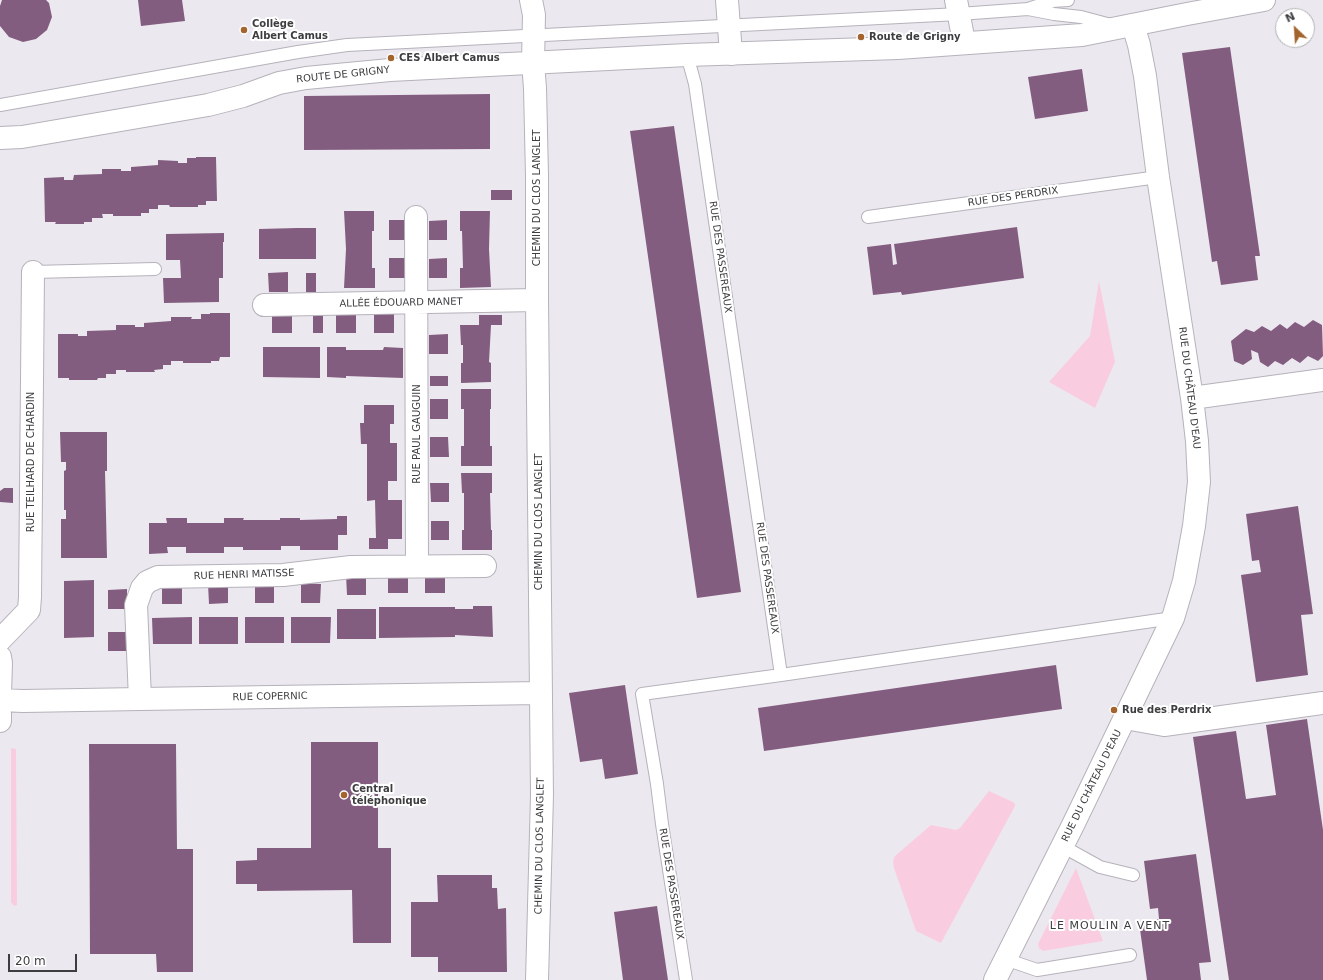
<!DOCTYPE html>
<meta charset="utf-8">
<style>
body{margin:0}
#map{position:relative;width:1323px;height:980px;overflow:hidden;background:#ece8f0;font-family:"DejaVu Sans",sans-serif}
canvas{display:block}
.north{position:absolute;left:1275px;top:8px;width:40px;height:40px;box-sizing:border-box;background:#fff;border:1px solid #b1b1b2;border-radius:50%;rotate:335deg;font-size:11px;font-weight:700;line-height:16px;text-align:center;color:#3d3c3f}
.north::after{content:'';display:block;margin:auto;width:14px;height:18px;background:#a4642d;clip-path:polygon(50% 0,100% 100%,50% 72%,0 100%)}
.scale{position:absolute;left:8px;top:954px;width:69px;height:18px;box-sizing:border-box;border:2px solid #3d3c3f;border-top:0;padding-left:5px;font-size:12px;line-height:14px;white-space:nowrap;color:#3d3c3f;-webkit-text-stroke:3px #fff;paint-order:stroke}
</style>
<div id="map">
<canvas width="1323" height="980"></canvas>
<div class="north">N</div>
<div class="scale">20 m</div>
</div>
<script>
const ctx = document.querySelector('canvas').getContext('2d');
ctx.lineJoin = 'round';
function paint(path, color) {
  ctx.fillStyle = color;
  ctx.fill(path, 'evenodd');
}
function toPath(rows) {
  const path = new Path2D();
  for (const r of rows) {
    path.moveTo(r[0], r[1]);
    for (let i = 2; i < r.length; i += 2) path.lineTo(r[i], r[i + 1]);
  }
  return path;
}
function stroke(path, color, width, dash) {
  ctx.strokeStyle = color;
  ctx.lineWidth = width;
  ctx.lineCap = dash ? 'butt' : 'round';
  ctx.setLineDash(dash || []);
  ctx.stroke(path);
}
function write(font, color, halo, rows, align = 'center') {
  ctx.font = font + ' "DejaVu Sans",sans-serif';
  ctx.lineWidth = 4;
  ctx.setLineDash([]);
  ctx.textBaseline = 'middle';
  ctx.strokeStyle = halo;
  ctx.fillStyle = color;
  for (const [text, x, y, turn = 0] of rows) {
    ctx.save();
    ctx.translate(x, y);
    ctx.rotate((+turn || 0) * Math.PI / 180);
    ctx.textAlign = isNaN(turn) ? turn : align;
    if (halo) ctx.strokeText(text, 0, 0);
    ctx.fillText(text, 0, 0);
    ctx.restore();
  }
}
const green = toPath([
 [1099,281,1115,362,1095,408,1049,382,1090,336],
 [11,748,16,749,16,752,17,905,14,906,11,902],
 [989,791,1013,802,1015,804,1015,806,941,943,916,931,894,868,893,861,895,856,931,825,956,830,960,828],
 [1076,868,1103,941,1043,951,1039,948,1038,944]
]);
const building = toPath([
 [2,0,46,0,49,3,52,17,47,30,36,39,23,42,9,37,0,26,0,6],
 [138,0,182,0,185,21,141,26],
 [1230,47,1260,256,1255,256,1258,280,1221,285,1217,261,1212,262,1182,53],
 [1082,69,1088,111,1035,119,1028,77],
 [490,94,490,149,304,150,304,96],
 [674,126,741,592,697,598,630,131],
 [196,157,216,157,217,201,206,201,206,205,198,205,198,207,170,207,169,205,158,205,158,209,149,209,149,213,141,213,141,216,113,216,113,214,102,214,103,218,92,218,92,222,84,222,84,224,55,224,56,222,45,222,44,178,64,177,64,180,73,180,74,175,102,174,102,169,121,169,121,171,131,171,131,167,158,165,158,160,178,161,178,163,187,163,187,158,196,158],
 [491,190,512,190,512,200,491,200],
 [344,211,374,211,374,231,372,231,372,268,375,268,375,288,344,288,346,249],
 [460,211,490,211,489,249,491,287,460,288,460,268,463,268,462,231,460,231],
 [389,220,407,220,407,240,389,240],
 [447,220,447,240,429,240,429,221],
 [1017,227,1024,278,902,295,901,292,873,295,867,247,891,244,893,265,897,264,894,244],
 [297,228,316,228,316,259,259,259,259,229],
 [224,233,224,242,223,242,223,278,219,278,219,302,164,303,163,278,181,278,180,260,166,260,166,234],
 [389,258,407,258,408,278,389,278],
 [447,258,447,278,429,278,429,259],
 [288,272,288,292,269,292,268,273],
 [306,273,316,273,316,292,306,292],
 [210,313,230,313,230,357,220,357,219,361,211,361,211,363,183,363,183,361,171,361,171,365,163,365,163,369,154,370,155,372,126,372,126,370,116,370,116,374,106,374,106,378,98,378,97,380,69,380,69,378,58,378,58,334,78,334,78,336,87,336,87,331,116,330,116,325,135,325,135,327,144,327,144,323,171,321,171,317,192,317,191,319,201,319,201,314,210,314],
 [272,314,292,314,292,333,272,333],
 [313,314,323,314,323,333,313,333],
 [336,314,356,314,356,333,336,333],
 [374,314,394,314,394,333,374,333],
 [479,315,502,315,502,325,491,325,489,362,491,363,491,382,461,383,461,363,463,363,463,345,461,345,460,325,479,325],
 [1313,320,1322,325,1323,356,1318,361,1308,356,1300,363,1292,358,1283,365,1275,361,1268,367,1260,362,1258,353,1251,350,1252,359,1243,365,1234,361,1231,341,1246,329,1254,332,1262,326,1271,331,1280,324,1287,329,1295,322,1304,327],
 [448,334,448,354,429,354,429,335],
 [263,347,320,347,320,378,263,377],
 [327,347,346,347,346,350,383,350,384,347,403,348,403,378,346,376,346,378,327,377],
 [430,376,448,376,448,386,430,386],
 [461,389,491,389,491,409,490,409,490,446,492,446,492,466,461,466,461,446,464,446,464,409,461,409],
 [430,399,448,399,448,419,430,419],
 [364,405,394,405,394,424,390,424,390,443,397,443,397,481,388,481,388,500,402,500,402,539,388,539,388,549,369,549,369,538,376,538,375,500,367,501,367,444,361,444,360,423,364,423],
 [60,432,107,432,107,471,105,471,107,558,61,558,61,519,66,519,66,510,64,510,64,471,66,470,66,462,61,462],
 [430,437,448,437,449,457,430,457],
 [461,473,492,473,492,493,490,493,491,530,492,530,492,550,462,550,462,530,464,530,464,493,462,493],
 [430,483,449,483,449,502,431,502],
 [4,488,13,488,13,503,0,502,0,491],
 [1298,506,1313,614,1301,615,1308,675,1256,682,1241,575,1261,572,1259,560,1252,561,1246,514],
 [337,516,347,516,347,535,338,535,338,550,300,550,300,546,281,546,281,550,243,550,243,547,224,547,224,553,186,553,186,547,167,547,168,553,149,554,149,523,167,523,166,518,187,518,187,523,224,523,224,518,244,518,243,520,280,520,280,518,300,518,300,520,337,519],
 [431,521,449,521,449,540,431,540],
 [445,573,445,593,425,593,425,574],
 [388,574,408,574,408,593,388,593],
 [346,575,366,576,366,595,347,595],
 [94,580,94,637,64,638,64,581],
 [301,583,321,584,320,603,301,603],
 [182,584,182,604,162,604,162,585],
 [208,584,228,584,228,603,209,604],
 [255,584,274,584,274,603,255,603],
 [127,589,127,609,108,609,108,590],
 [473,606,492,606,493,637,455,635,455,637,379,638,379,607,455,607,455,609,473,609],
 [337,609,376,609,376,639,337,639],
 [192,617,192,644,153,644,152,618],
 [199,617,238,617,238,644,199,644],
 [245,617,284,617,284,643,245,643],
 [291,617,331,617,330,643,291,643],
 [108,632,127,632,127,651,108,651],
 [1056,665,1062,709,764,751,758,708],
 [625,685,638,774,605,779,602,759,580,762,569,693],
 [1307,719,1323,830,1323,980,1229,980,1193,737,1236,731,1246,799,1276,795,1266,725],
 [311,742,378,742,378,848,391,848,391,943,353,943,352,890,257,891,257,884,236,884,236,861,257,860,257,848,311,848],
 [89,744,176,744,177,849,193,849,193,972,157,972,156,954,90,954],
 [1196,854,1211,962,1199,963,1201,980,1147,980,1139,922,1159,919,1158,908,1150,909,1144,861],
 [437,875,492,875,492,888,497,888,498,909,506,908,507,972,438,972,438,957,411,957,411,902,438,902],
 [657,906,668,980,623,980,614,912]
]);
const service = toPath([
 [1068,0,1052,1,1028,9,1054,14,1081,17,1111,25],
 [687,55,695,84,781,675],
 [0,105,298,52,347,45,959,14,1028,9],
 [868,217,1158,177],
 [33,272,155,269],
 [1062,846,1100,867,1133,875],
 [1005,959,1037,970,1130,955],
 [686,980,662,824,657,784,642,694,781,675,1173,618]
]);
const minor = toPath([
 [727,0,731,54],
 [956,0,964,42],
 [533,63,535,88,537,176,537,300,542,795,537,980],
 [416,217,417,566],
 [264,305,537,300],
 [1192,398,1323,380],
 [0,640,29,610,30,597,33,272],
 [0,657,1,663,0,693],
 [140,699,136,605,142,588,147,582,158,577,283,575,351,567,485,566],
 [0,700,23,701,140,699,540,693],
 [0,714,0,721],
 [1125,718,1164,725,1323,703],
 [995,980,1073,825,1173,618,1184,581,1194,526,1199,482,1197,441,1192,398,1158,177,1145,76,1139,45,1133,25]
]);
const tertiary = toPath([
 [531,0,534,15,533,63],
 [0,138,22,137,208,105,243,96,279,83,306,78,390,70,687,55,898,48,1082,35,1187,14,1264,0]
]);
const markers = [
 [244,30,4,"#a4642d"],
 [861,37,4,"#a4642d"],
 [391,58,4,"#a4642d"],
 [1114,710,4,"#a4642d"],
 [344,795,4,"#a4642d"]
];
const poiNames = [
 ["Collège",252,24],
 ["Albert Camus",252,36],
 ["Route de Grigny",869,37],
 ["CES Albert Camus",399,58],
 ["Rue des Perdrix",1122,710],
 ["Central",352,789],
 ["téléphonique",352,801]
];
const streetNames = [
 ["ROUTE DE GRIGNY",343,75,-6],
 ["RUE DES PERDRIX",1013,197,-8],
 ["CHEMIN DU CLOS LANGLET",537,198,-90],
 ["RUE DES PASSEREAUX",720,257,82],
 ["ALLÉE ÉDOUARD MANET",401,303,-1],
 ["RUE DU CHÂTEAU D'EAU",1189,388,83],
 ["RUE PAUL GAUGUIN",417,434,-90],
 ["RUE TEILHARD DE CHARDIN",31,462,-90],
 ["CHEMIN DU CLOS LANGLET",539,522,-90],
 ["RUE HENRI MATISSE",244,575,-2],
 ["RUE DES PASSEREAUX",767,578,82],
 ["RUE COPERNIC",270,697,-1],
 ["RUE DU CHÂTEAU D'EAU",1092,786,-64],
 ["CHEMIN DU CLOS LANGLET",540,846,-89],
 ["RUE DES PASSEREAUX",671,884,81]
];
const neighbourhoodNames = [
 ["LE MOULIN A VENT",1110,926]
];
paint(green, '#f9cddf');
paint(building, '#835d7f');
stroke(service, '#b6b2ba', 14);
stroke(minor, '#b6b2ba', 24);
stroke(tertiary, '#b6b2ba', 24);
stroke(service, '#fff', 12);
stroke(minor, '#fff', 22);
stroke(tertiary, '#fff', 22);
for (const [x, y, r, color] of markers) {
  const dot = new Path2D();
  dot.arc(x, y, r, 0, 2 * Math.PI);
  ctx.fillStyle = color;
  ctx.fill(dot);
  stroke(dot, '#fff', 1.5);
}
write('bold 10px', '#3d3c3f', '#fff', poiNames, 'left');
write('10px', '#3d3c3f', '#fff', streetNames);
ctx.letterSpacing = '1px';
write('11px', '#3d3c3f', '#fff', neighbourhoodNames);
ctx.letterSpacing = '0px';
</script>
